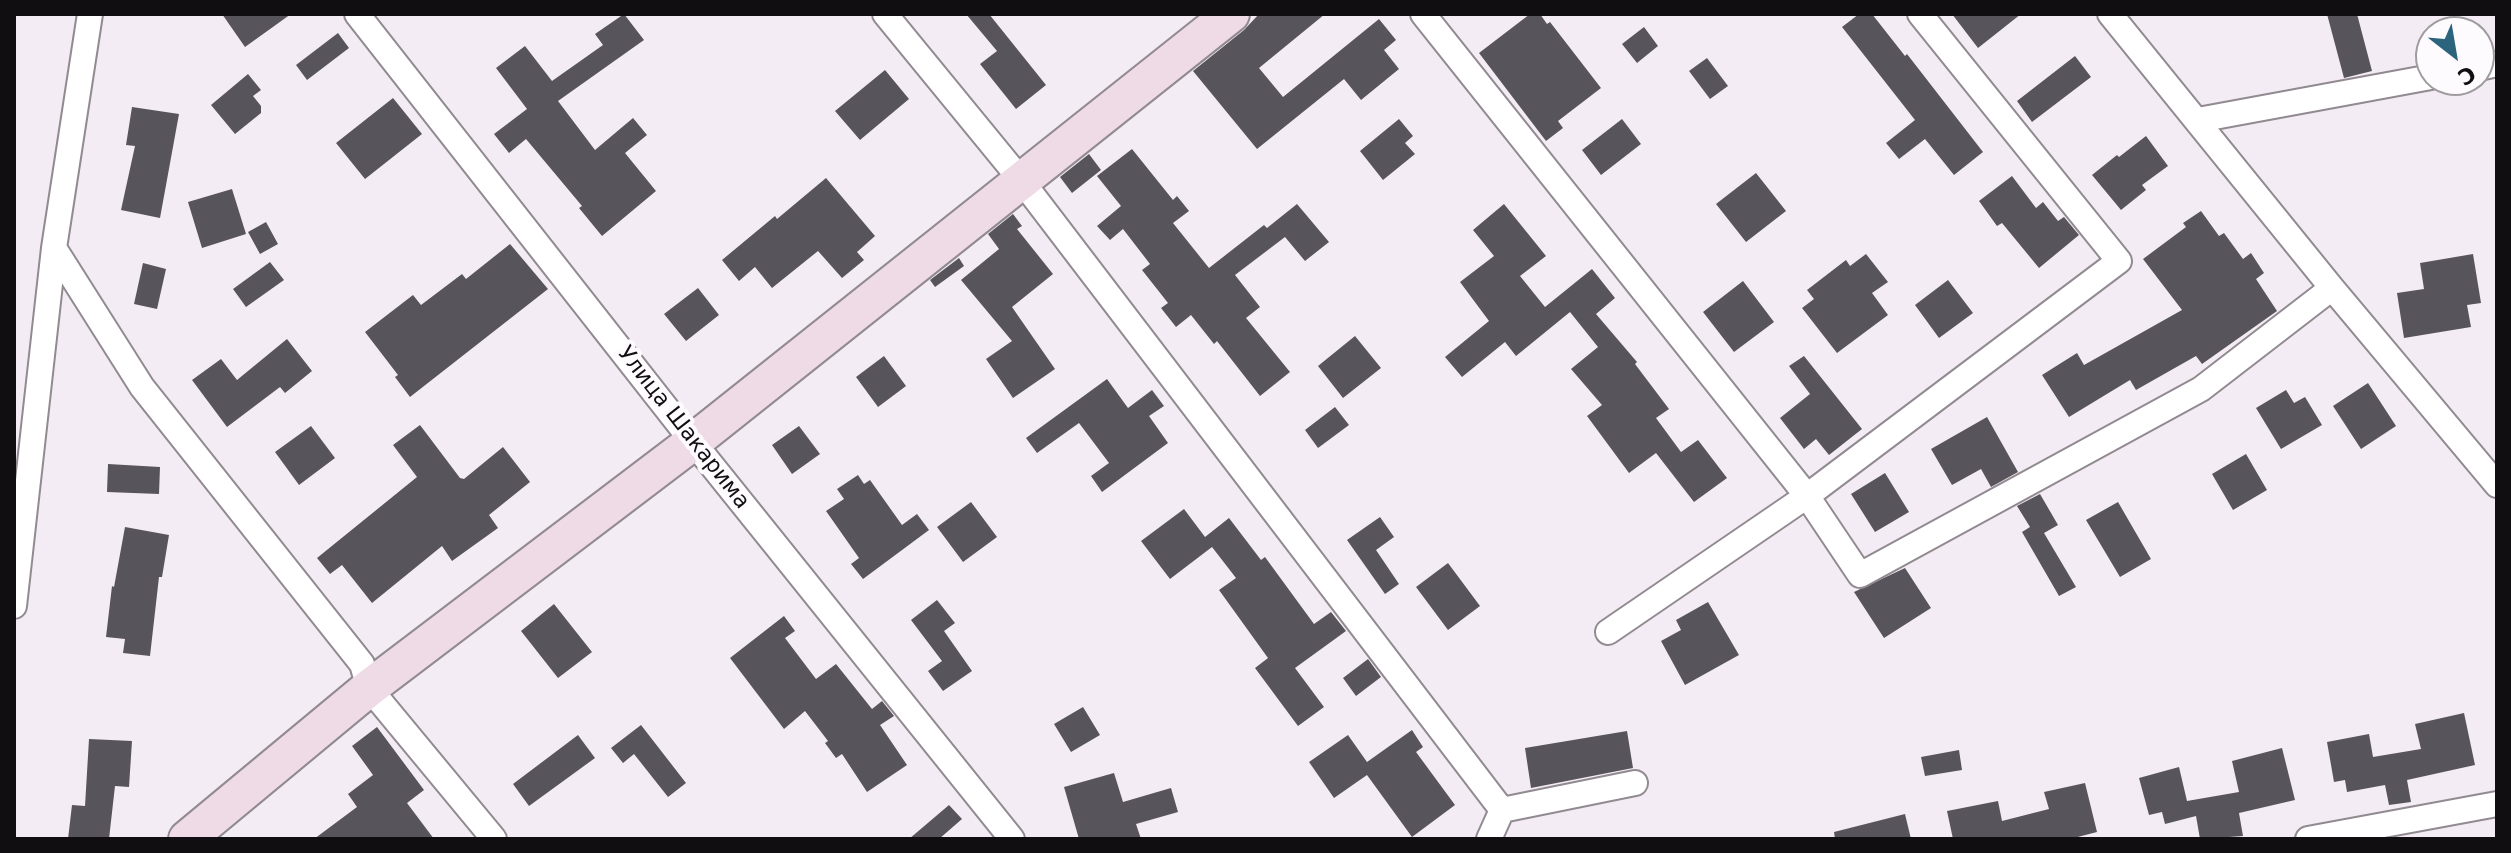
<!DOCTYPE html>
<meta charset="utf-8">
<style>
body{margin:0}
#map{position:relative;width:2511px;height:853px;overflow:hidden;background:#f4ecf4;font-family:"DejaVu Sans",sans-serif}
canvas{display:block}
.frame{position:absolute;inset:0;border:16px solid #110e11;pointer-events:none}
.north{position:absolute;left:2415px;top:16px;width:80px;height:80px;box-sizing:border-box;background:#fefbfe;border:2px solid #9f9c9f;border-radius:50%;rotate:149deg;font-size:22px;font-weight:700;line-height:32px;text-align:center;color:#110e11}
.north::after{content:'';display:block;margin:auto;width:28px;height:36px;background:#2c647e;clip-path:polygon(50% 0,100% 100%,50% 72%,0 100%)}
</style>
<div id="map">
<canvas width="2511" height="853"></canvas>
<div class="frame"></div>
<div class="north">С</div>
</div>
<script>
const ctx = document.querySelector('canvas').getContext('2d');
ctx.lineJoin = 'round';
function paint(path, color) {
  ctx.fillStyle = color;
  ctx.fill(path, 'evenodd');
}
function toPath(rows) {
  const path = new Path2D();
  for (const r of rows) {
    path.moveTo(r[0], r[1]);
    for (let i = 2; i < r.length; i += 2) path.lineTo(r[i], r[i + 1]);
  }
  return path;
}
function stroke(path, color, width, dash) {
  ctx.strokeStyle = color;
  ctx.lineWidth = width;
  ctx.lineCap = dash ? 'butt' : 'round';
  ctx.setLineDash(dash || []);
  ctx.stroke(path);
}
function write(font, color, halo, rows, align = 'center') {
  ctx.font = font + ' "DejaVu Sans",sans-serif';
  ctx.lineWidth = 8;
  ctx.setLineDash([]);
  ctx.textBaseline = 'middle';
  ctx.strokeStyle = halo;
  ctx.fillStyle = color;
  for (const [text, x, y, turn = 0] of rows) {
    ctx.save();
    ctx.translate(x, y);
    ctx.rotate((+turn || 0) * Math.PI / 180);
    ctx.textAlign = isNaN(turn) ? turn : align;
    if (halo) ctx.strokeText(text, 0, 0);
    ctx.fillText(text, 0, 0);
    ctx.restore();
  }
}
const building = toPath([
 [222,14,291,14,245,47],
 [624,14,644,40,558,101,595,150,633,118,647,135,625,153,656,191,602,236,579,208,582,206,526,139,509,153,494,134,527,109,496,68,525,46,552,81,603,45,595,34],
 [966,14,989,14,1046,85,1016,109,980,64,997,51],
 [1259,14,1325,14,1259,68,1283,97,1379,19,1396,40,1384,50,1399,69,1361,100,1344,79,1257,149,1193,71,1244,30],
 [1530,14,1540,14,1547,24,1550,22,1601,88,1558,121,1563,128,1546,141,1479,53],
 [1859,14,1872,14,1905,56,1907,54,1983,152,1954,175,1925,139,1899,159,1886,143,1915,120,1842,27],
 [1952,14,2021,14,1978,48],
 [2327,14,2357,14,2372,71,2344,78],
 [1644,27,1658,46,1637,63,1622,44],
 [338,33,349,48,307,80,296,65],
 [2075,56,2091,77,2032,122,2017,101],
 [1707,58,1728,86,1710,99,1689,71],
 [885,70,909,99,860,140,835,111],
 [248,74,261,90,253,96,261,106,261,113,235,134,211,105],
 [393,98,422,134,365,179,336,143],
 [132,107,179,114,160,218,121,210,135,146,126,145],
 [1399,119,1413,136,1405,143,1415,154,1383,180,1360,151],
 [1622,119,1641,144,1601,175,1582,150],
 [2146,136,2168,166,2142,185,2146,190,2121,210,2092,175,2117,155,2119,157],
 [1132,149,1173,200,1177,196,1189,211,1173,223,1209,268,1264,225,1267,228,1297,204,1329,242,1305,261,1285,237,1235,275,1260,307,1246,318,1290,372,1260,396,1217,341,1214,344,1191,315,1176,327,1161,308,1168,303,1142,270,1150,264,1123,229,1110,240,1097,226,1121,206,1097,176],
 [1089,154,1101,170,1072,193,1060,177],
 [1756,173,1786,211,1746,242,1716,204],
 [2012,176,2036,208,2043,202,2058,221,2064,217,2079,235,2039,268,2002,223,1997,226,1979,201],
 [826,178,875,236,857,252,864,260,842,278,818,251,772,288,755,267,739,281,722,260,775,216,777,219],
 [232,189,246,234,202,248,188,202],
 [1504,204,1546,256,1520,276,1545,307,1592,269,1615,298,1596,314,1637,362,1635,364,1669,409,1656,418,1681,452,1698,440,1727,478,1694,502,1656,453,1629,473,1587,416,1602,405,1571,369,1598,347,1570,312,1516,356,1505,342,1462,377,1445,357,1489,321,1460,282,1494,256,1473,230],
 [2201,211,2219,236,2224,233,2243,259,2251,253,2264,273,2256,279,2277,311,2202,364,2196,356,2136,390,2130,380,2069,417,2042,375,2077,353,2084,365,2182,310,2143,259,2186,227,2183,223],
 [1013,214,1022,226,1017,229,1053,274,1012,307,1055,369,1013,398,986,359,1012,341,961,280,999,249,988,234],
 [266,222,278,244,260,254,248,232],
 [510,244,548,289,410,397,395,377,398,375,365,332,413,295,421,305,462,274,466,279],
 [1866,254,1888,282,1872,293,1888,315,1837,353,1802,308,1814,299,1807,290,1846,260,1850,266],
 [2473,254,2481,303,2467,305,2471,327,2404,338,2397,293,2424,289,2420,263],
 [959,258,964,266,935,287,930,280],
 [270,262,284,280,246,307,233,289],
 [143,263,166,269,157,309,134,304],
 [1948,280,1973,313,1939,338,1915,305],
 [1743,281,1774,322,1734,352,1703,312],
 [698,288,719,315,686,341,664,314],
 [1355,336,1381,368,1343,398,1318,366],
 [287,339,312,371,285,393,280,387,227,427,192,380,221,359,237,380],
 [884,356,906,386,878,407,856,377],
 [1804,356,1862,429,1829,455,1816,439,1804,449,1780,418,1810,394,1789,366],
 [1107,379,1128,408,1152,390,1164,406,1149,416,1168,443,1102,492,1091,476,1109,463,1079,423,1037,453,1026,438],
 [2368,383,2396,426,2361,449,2333,406],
 [2286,390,2294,403,2305,397,2322,425,2281,449,2256,408],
 [1335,407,1349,425,1318,448,1305,430],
 [1987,417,2018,472,1991,487,1981,469,1952,485,1931,449],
 [420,425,460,478,464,479,503,447,530,482,489,515,498,528,452,561,442,546,372,603,342,565,330,574,317,558,417,477,393,445],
 [311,426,335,458,299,485,275,452],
 [799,426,820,454,792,474,772,445],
 [2246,454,2267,490,2233,510,2212,474],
 [108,464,160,467,159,494,107,492],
 [1885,473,1909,512,1875,532,1851,494],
 [858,475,864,484,870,480,902,525,917,514,929,530,863,579,851,564,859,558,826,511,844,499,837,489],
 [2040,494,2058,525,2044,533,2076,587,2059,596,2022,532,2030,527,2017,506],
 [971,502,997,537,963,562,937,527],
 [2118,502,2151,559,2120,577,2086,520],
 [1184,509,1205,537,1229,518,1261,560,1265,557,1314,624,1331,612,1346,631,1295,668,1324,707,1298,726,1255,668,1268,658,1219,590,1236,578,1212,547,1170,579,1141,541],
 [1380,517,1394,537,1376,550,1399,584,1385,594,1347,540],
 [125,527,169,535,162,577,159,577,150,656,123,653,125,639,106,637,112,586,114,587],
 [1448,563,1480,606,1448,630,1416,587],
 [1905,568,1931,608,1884,638,1854,592],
 [937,600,955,623,944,631,972,671,943,691,928,671,942,661,911,620],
 [1708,602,1739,655,1685,685,1661,641,1681,630,1676,620],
 [554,604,592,652,558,678,521,631],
 [784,616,795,631,785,638,816,679,836,664,872,709,882,701,894,716,880,725,907,765,867,792,842,754,836,758,825,743,828,741,805,711,784,729,730,658],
 [1368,659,1381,677,1356,696,1343,678],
 [1083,707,1100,735,1071,752,1054,724],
 [2464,713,2475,765,2407,780,2411,802,2389,805,2385,785,2347,792,2345,780,2334,782,2327,742,2369,734,2373,757,2421,749,2415,724],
 [641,725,686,783,668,797,634,754,623,763,611,748],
 [377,727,424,790,407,803,434,839,314,839,357,807,348,794,373,775,352,746],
 [1412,730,1423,747,1416,752,1455,805,1412,837,1367,775,1334,798,1309,762,1348,735,1367,762],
 [1627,731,1633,768,1531,788,1525,748],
 [578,735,595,758,529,806,513,784],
 [89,739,132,741,129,787,115,786,109,839,68,839,72,805,85,806],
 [2282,748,2295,800,2239,813,2243,836,2200,839,2196,816,2165,824,2162,812,2149,815,2139,778,2179,767,2187,801,2239,792,2232,761],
 [1959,750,1962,770,1925,776,1921,757],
 [1114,773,1123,802,1171,788,1178,812,1136,824,1141,839,1079,839,1064,787],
 [2085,783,2097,832,2070,839,1953,839,1947,811,1998,801,2002,821,2049,809,2044,792],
 [949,805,962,819,939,839,909,839],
 [1905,814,1911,839,1835,839,1834,832]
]);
const street = toPath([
 [90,14,54,248,142,387,362,664,369,688,494,839],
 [357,14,693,442,1012,839],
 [885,14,1021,180,1502,810,1489,839],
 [1423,14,1807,496,1860,575,2201,389,2332,288],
 [2110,14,2332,288,2497,485],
 [2479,68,2497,64],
 [2198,120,2431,77],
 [14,606,54,248],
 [1608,632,1807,496,2119,261,1920,14],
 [1502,810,1635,783],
 [2308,839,2497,804]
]);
const secondary = toPath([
 [187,839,369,688,693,442,1231,14]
]);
const streetNames = [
 ["Улица Шакарима",683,428,52]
];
paint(building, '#58545c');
stroke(street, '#928a91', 28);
stroke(secondary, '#928a91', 40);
stroke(street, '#fff', 24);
stroke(secondary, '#efdbe6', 36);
write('22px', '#110e11', '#fefbfe', streetNames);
</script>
